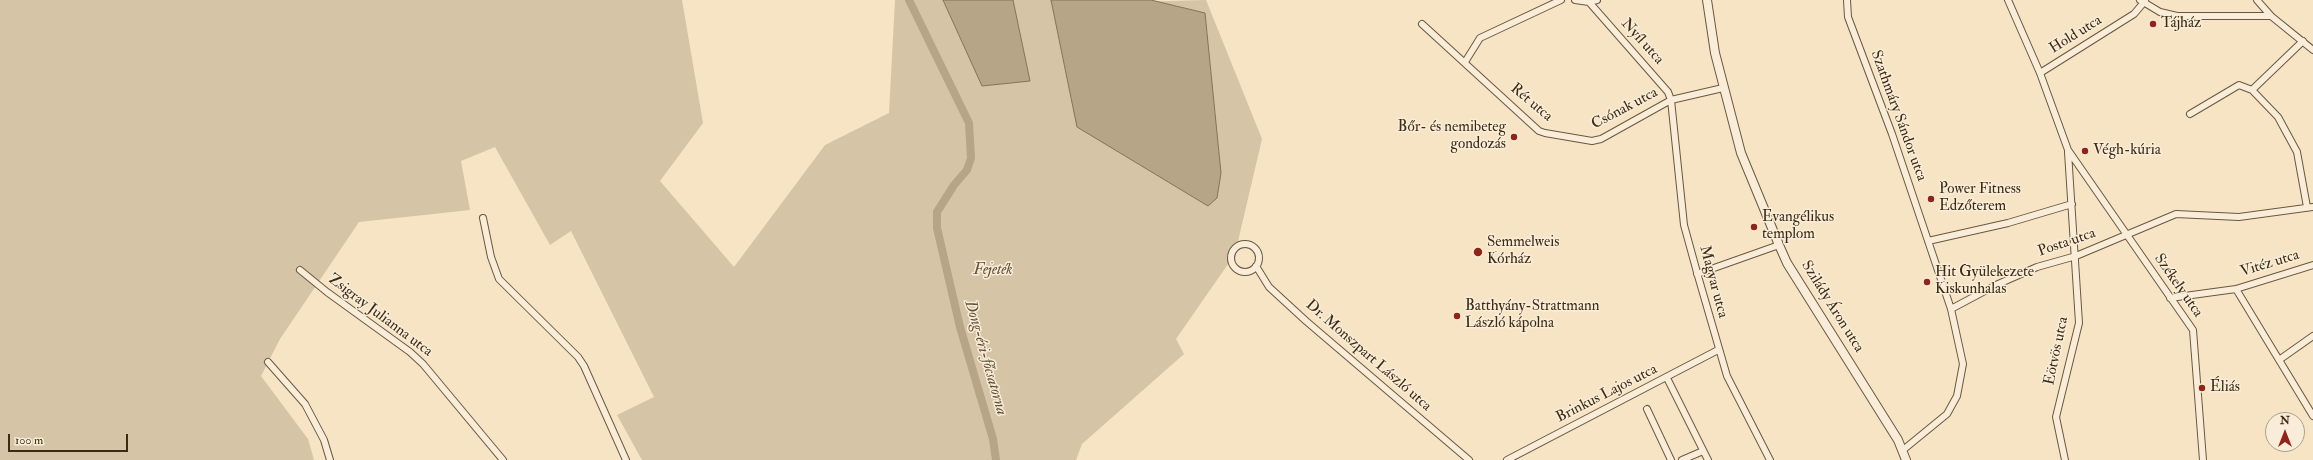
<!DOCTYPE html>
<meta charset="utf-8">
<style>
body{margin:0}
#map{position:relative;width:2313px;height:460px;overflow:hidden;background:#f6e4c4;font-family:"IM FELL Double Pica",serif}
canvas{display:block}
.north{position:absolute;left:2265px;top:412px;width:40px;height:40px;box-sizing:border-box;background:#f9edd9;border:1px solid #ad9f89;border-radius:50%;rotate:0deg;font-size:11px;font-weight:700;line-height:16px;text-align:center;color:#3c2a12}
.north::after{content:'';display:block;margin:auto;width:14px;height:18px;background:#8f2418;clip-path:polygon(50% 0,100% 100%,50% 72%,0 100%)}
.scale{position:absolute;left:8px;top:434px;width:120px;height:18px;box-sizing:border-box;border:2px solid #3c2a12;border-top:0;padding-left:5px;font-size:12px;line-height:14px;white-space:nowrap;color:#3c2a12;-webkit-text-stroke:3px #f9edd9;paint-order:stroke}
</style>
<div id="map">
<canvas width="2313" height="460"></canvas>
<div class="north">N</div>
<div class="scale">100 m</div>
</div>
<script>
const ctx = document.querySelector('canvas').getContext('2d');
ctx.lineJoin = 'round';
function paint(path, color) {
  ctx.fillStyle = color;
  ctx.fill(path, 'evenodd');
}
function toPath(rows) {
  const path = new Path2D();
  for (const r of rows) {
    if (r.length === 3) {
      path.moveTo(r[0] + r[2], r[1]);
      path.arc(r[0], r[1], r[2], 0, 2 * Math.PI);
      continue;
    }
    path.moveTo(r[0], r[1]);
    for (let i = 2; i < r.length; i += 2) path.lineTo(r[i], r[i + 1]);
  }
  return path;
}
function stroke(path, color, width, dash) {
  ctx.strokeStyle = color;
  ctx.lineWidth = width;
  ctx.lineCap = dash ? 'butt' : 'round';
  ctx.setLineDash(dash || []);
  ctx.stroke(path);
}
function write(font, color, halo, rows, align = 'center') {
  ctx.font = font + ' "IM FELL Double Pica",serif';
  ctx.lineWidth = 3;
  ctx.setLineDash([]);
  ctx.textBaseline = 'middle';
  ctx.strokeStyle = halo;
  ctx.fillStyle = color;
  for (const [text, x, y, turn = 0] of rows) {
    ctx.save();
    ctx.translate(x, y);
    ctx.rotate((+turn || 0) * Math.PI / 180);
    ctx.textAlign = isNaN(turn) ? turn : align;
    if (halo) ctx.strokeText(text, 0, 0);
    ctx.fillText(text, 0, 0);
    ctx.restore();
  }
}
const green = toPath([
 [0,0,682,0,703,123,660,181,734,267,825,145,889,113,895,0,1130,0,1130,2,1206,0,1262,139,1235,254,1176,339,1184,354,1082,444,1076,460,784,460,786,456,784,460,642,460,617,415,654,397,571,231,550,245,495,147,461,161,470,210,359,222,280,339,261,376,308,439,314,460,0,460]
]);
const water = toPath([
 [943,0,1013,0,1030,81,982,86,943,0],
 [1051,0,1151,0,1205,13,1221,173,1217,198,1208,206,1077,127,1051,0]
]);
const canal = toPath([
 [909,0,969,123,971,158,967,170,954,185,937,212,937,228,960,327,993,439,996,460]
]);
const minor = toPath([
 [1575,0,1589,2,1597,0],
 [1847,0,1848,17,1892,134,1951,309,1963,364,1957,396,1947,414,1903,450],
 [2008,0,2040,73,2068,150,2193,330,2203,460],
 [2140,0,2160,12,2177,16,2271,16],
 [2257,0,2271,16,2313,50],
 [1589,2,1668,92,1671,100,1684,225,1698,276,1727,376,1770,460],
 [1422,24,1539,131,1545,133,1592,141,1601,139,1671,100,1723,88],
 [1465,62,1480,38,1561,0],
 [2040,73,2134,14,2145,1],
 [2252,90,2278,117,2297,152,2307,207],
 [2190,114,2239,85,2252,90,2303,41],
 [483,218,491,257,499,279,578,357,584,366,626,460],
 [1928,241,2008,223,2072,204],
 [1245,258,14],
 [1256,266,1269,287,1306,321,1469,460],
 [300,270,327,292,410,352,423,364,503,460],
 [1697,274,1779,245],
 [2236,289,2313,416],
 [2170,298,2236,289,2313,265],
 [1951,309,1996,285,2037,267,2076,256,2176,214,2239,217,2313,207],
 [2279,360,2313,336],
 [268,362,305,404,324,440,330,460],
 [1667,378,1708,460],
 [1647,409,1671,460],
 [1507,460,1718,350],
 [1682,460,1703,451],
 [2065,460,2056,417,2079,323,2068,152]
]);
const tertiary = toPath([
 [1707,0,1715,53,1741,153,1779,245,1787,263,1898,440,1906,460]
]);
const markers = [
 [2153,24,4,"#8f2418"],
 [1514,137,4,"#8f2418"],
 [2085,151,4,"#8f2418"],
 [1931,199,4,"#8f2418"],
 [1754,227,4,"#8f2418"],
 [1478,252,5,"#8f2418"],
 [1927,282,4,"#8f2418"],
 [1457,316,4,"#8f2418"],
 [2202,388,4,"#8f2418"]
];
const poiNames = [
 ["Tájház",2161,24],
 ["Bőr- és nemibeteg",1506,128,"right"],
 ["gondozás",1506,145,"right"],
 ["Végh-kúria",2093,151],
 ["Power Fitness",1939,190],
 ["Edzőterem",1939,207],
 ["Evangélikus",1762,218],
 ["templom",1762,235],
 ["Semmelweis",1487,243],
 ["Kórház",1487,260],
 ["Hit Gyülekezete",1935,273],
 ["Kiskunhalas",1935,290],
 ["Batthyány-Strattmann",1465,307],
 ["László kápolna",1465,324],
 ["Éliás",2210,388]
];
const streetNames = [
 ["Hold utca",2076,35,-32],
 ["Nyíl utca",1642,42,48],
 ["Rét utca",1531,103,40],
 ["Csónak utca",1625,109,-28],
 ["Szathmáry Sándor utca",1898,116,70],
 ["Posta utca",2067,243,-19],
 ["Vitéz utca",2270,264,-17],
 ["Magyar utca",1713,282,75],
 ["Székely utca",2178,286,55],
 ["Szilády Áron utca",1832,307,58],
 ["Zsigray Julianna utca",380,316,37],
 ["Eötvös utca",2057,351,-78],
 ["Dr. Monszpart László utca",1368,356,41],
 ["Brinkus Lajos utca",1607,394,-27]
];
const parkNames = [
 ["Fejeték",993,271]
];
const waterNames = [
 ["Dong-éri-főcsatorna",985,358,74]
];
paint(green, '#d6c4a6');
paint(water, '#b7a587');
stroke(water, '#867458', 1);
stroke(canal, '#b7a587', 8);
stroke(minor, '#6a583e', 8);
stroke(tertiary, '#6a583e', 10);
stroke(minor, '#f9edd9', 6);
stroke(tertiary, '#f9edd9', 8);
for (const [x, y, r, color] of markers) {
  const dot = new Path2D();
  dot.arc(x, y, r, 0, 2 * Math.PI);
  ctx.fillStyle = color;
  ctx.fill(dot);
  stroke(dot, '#f9edd9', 1.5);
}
write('15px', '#3c2a12', '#f9edd9', poiNames, 'left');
write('15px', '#3c2a12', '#f9edd9', streetNames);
write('italic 15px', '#625037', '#f9edd9', parkNames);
write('italic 16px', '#614f35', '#f9edd9', waterNames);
</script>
